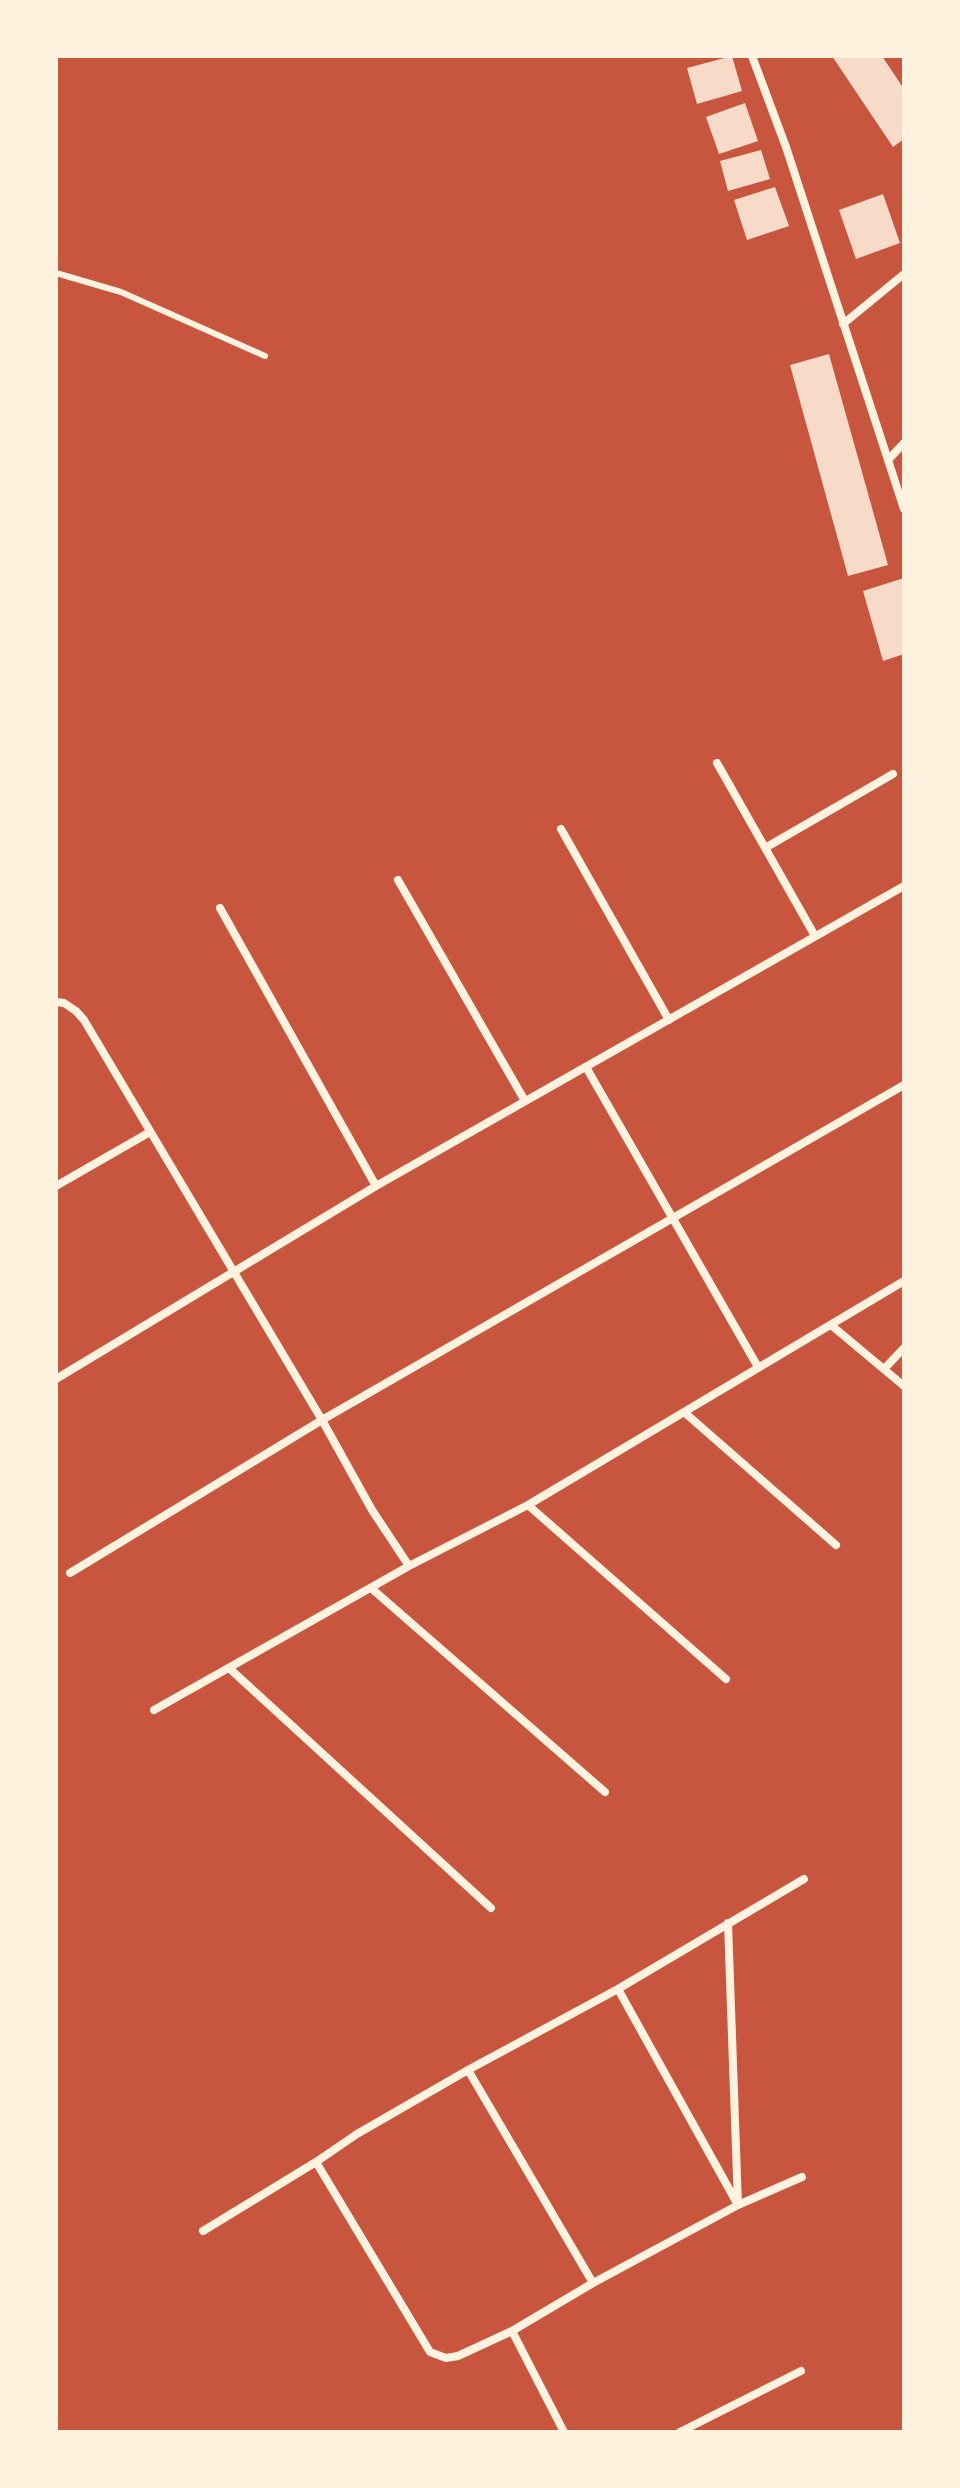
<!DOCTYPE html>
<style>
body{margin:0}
#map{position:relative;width:960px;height:2488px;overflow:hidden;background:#c8553d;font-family:"Noto Sans",sans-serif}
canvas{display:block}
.frame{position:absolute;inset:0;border:58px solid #fff3e0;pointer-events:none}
</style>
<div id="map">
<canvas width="960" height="2488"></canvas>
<div class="frame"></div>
</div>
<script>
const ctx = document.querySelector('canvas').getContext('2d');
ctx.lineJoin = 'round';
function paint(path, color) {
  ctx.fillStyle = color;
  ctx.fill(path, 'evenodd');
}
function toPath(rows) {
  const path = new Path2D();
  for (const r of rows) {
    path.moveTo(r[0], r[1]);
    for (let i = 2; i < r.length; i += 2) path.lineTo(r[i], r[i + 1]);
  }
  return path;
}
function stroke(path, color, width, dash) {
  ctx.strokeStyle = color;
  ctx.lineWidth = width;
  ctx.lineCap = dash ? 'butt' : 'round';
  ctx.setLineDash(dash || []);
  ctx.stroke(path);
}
const building = toPath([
 [732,56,742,91,697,104,687,68],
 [832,56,882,56,904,89,904,139,893,147],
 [745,103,758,141,719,154,706,117],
 [761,150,770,179,728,191,720,161],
 [775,187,789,226,747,240,734,200],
 [883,194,900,243,856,259,839,210],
 [829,354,888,565,848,576,790,365],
 [904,578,904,654,883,661,863,591]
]);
const service = toPath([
 [56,273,121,292,265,356]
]);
const minor = toPath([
 [752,56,786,147,904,509],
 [843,324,904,274],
 [888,460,904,443],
 [717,763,815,936],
 [561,829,669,1020],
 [765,848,893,774],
 [398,880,525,1101],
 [220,908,376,1186],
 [56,1002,64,1003,76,1011,84,1020,322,1420,372,1510,409,1566,528,1505,904,1281],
 [586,1067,758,1367],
 [56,1186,150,1132],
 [831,1325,904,1386],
 [884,1369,904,1348],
 [56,1379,376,1186,904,886],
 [684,1412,836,1545],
 [528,1505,726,1679],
 [70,1573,322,1420,904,1085],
 [371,1588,605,1792],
 [229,1668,491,1908],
 [154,1710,409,1566],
 [618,1989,738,2205,802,2177],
 [468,2070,618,1989,804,1879],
 [203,2231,316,2162],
 [512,2331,458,2356,446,2358,430,2352,316,2162,357,2134,468,2070,593,2283],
 [564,2432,512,2331,593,2283,738,2205,728,1923],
 [680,2432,801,2371]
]);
paint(building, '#f7dbc8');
stroke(service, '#fff3e0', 6);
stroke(minor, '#fff3e0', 8);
</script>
